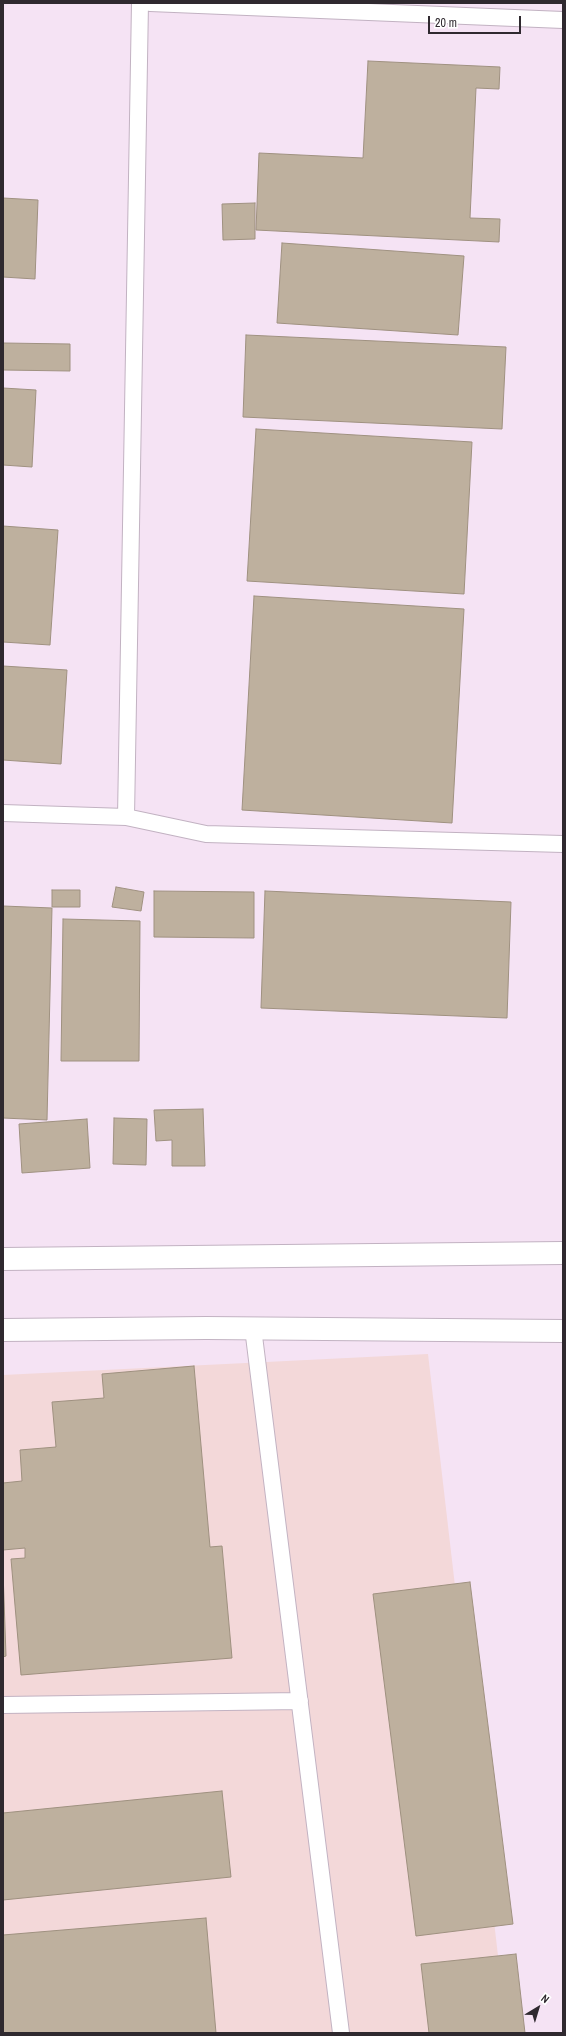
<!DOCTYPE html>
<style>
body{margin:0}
#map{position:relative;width:566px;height:2036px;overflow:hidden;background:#f5e3f4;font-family:"Archivo Narrow",sans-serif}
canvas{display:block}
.frame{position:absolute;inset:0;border:4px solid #2f292f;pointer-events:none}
.north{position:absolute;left:518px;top:1988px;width:40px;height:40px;-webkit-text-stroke:3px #fff;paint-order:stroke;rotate:38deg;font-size:11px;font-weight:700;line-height:16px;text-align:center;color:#2f292f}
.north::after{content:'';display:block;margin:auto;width:14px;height:18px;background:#2f292f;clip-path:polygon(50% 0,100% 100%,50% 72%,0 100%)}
.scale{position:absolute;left:428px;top:16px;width:93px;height:18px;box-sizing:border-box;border:2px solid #2f292f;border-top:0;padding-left:5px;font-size:12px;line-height:14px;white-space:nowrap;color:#2f292f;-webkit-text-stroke:3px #fff;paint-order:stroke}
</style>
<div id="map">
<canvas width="566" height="2036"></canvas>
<div class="frame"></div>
<div class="north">N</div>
<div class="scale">20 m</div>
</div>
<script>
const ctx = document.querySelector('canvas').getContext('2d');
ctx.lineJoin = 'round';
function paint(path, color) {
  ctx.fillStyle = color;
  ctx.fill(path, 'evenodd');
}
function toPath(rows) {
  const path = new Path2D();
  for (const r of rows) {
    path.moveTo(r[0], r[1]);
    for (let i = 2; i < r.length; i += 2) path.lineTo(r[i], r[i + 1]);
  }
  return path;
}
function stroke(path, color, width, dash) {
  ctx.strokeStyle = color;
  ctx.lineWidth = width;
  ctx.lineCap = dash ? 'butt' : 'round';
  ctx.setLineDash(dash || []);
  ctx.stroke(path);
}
const commercial = toPath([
 [428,1354,507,2033,3,2033,3,1375]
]);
const building = toPath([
 [368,61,500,67,499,89,476,88,470,218,500,219,499,242,256,230,259,153,363,158,368,61],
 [3,198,38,200,35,279,3,277,3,198],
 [255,203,255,239,223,240,222,204,255,203],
 [282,243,464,256,458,335,277,323,282,243],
 [246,335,506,347,502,429,243,417,246,335],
 [3,343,70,344,70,371,3,370,3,343],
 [3,388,36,390,32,467,3,465,3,388],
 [256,429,472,442,464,594,247,581,256,429],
 [3,526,58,530,50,645,3,642,3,526],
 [254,596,464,609,452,823,242,810,254,596],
 [3,666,67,670,61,764,3,760,3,666],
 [116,887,144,892,141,911,112,907,116,887],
 [52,890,80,890,80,907,52,907,52,890],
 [154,891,254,892,254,938,154,937,154,891],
 [265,891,511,902,507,1018,261,1008,265,891],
 [3,906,52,908,47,1120,3,1118,3,906],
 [63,919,140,921,139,1061,61,1061,63,919],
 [203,1109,205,1166,172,1166,172,1140,156,1141,154,1110,203,1109],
 [114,1118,147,1119,146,1165,113,1164,114,1118],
 [87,1119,90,1168,22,1173,19,1124,87,1119],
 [194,1366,210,1547,222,1546,232,1658,21,1675,11,1559,25,1558,25,1548,3,1550,3,1483,22,1481,20,1450,56,1447,52,1402,104,1398,102,1374,194,1366],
 [3,1571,6,1656,3,1657,3,1571],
 [470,1582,513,1924,416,1936,373,1594,470,1582],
 [222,1791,231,1877,3,1900,3,1813,222,1791],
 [206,1918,216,2033,3,2033,3,1935,206,1918],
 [516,1954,525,2033,429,2033,421,1964,516,1954]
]);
const lane = toPath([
 [150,3,563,20],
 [3,813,126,817,140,3],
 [126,817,206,834,563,844],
 [253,1328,341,2033],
 [3,1705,300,1701]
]);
const secondary = toPath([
 [3,1259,563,1253],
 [3,1330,206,1328,563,1331]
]);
paint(commercial, '#f3d8d9');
paint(building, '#beb09e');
stroke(building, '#9f9180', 1);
stroke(lane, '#c2b2c2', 18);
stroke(secondary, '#c2b2c2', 24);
stroke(lane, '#fff', 16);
stroke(secondary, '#fff', 22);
</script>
